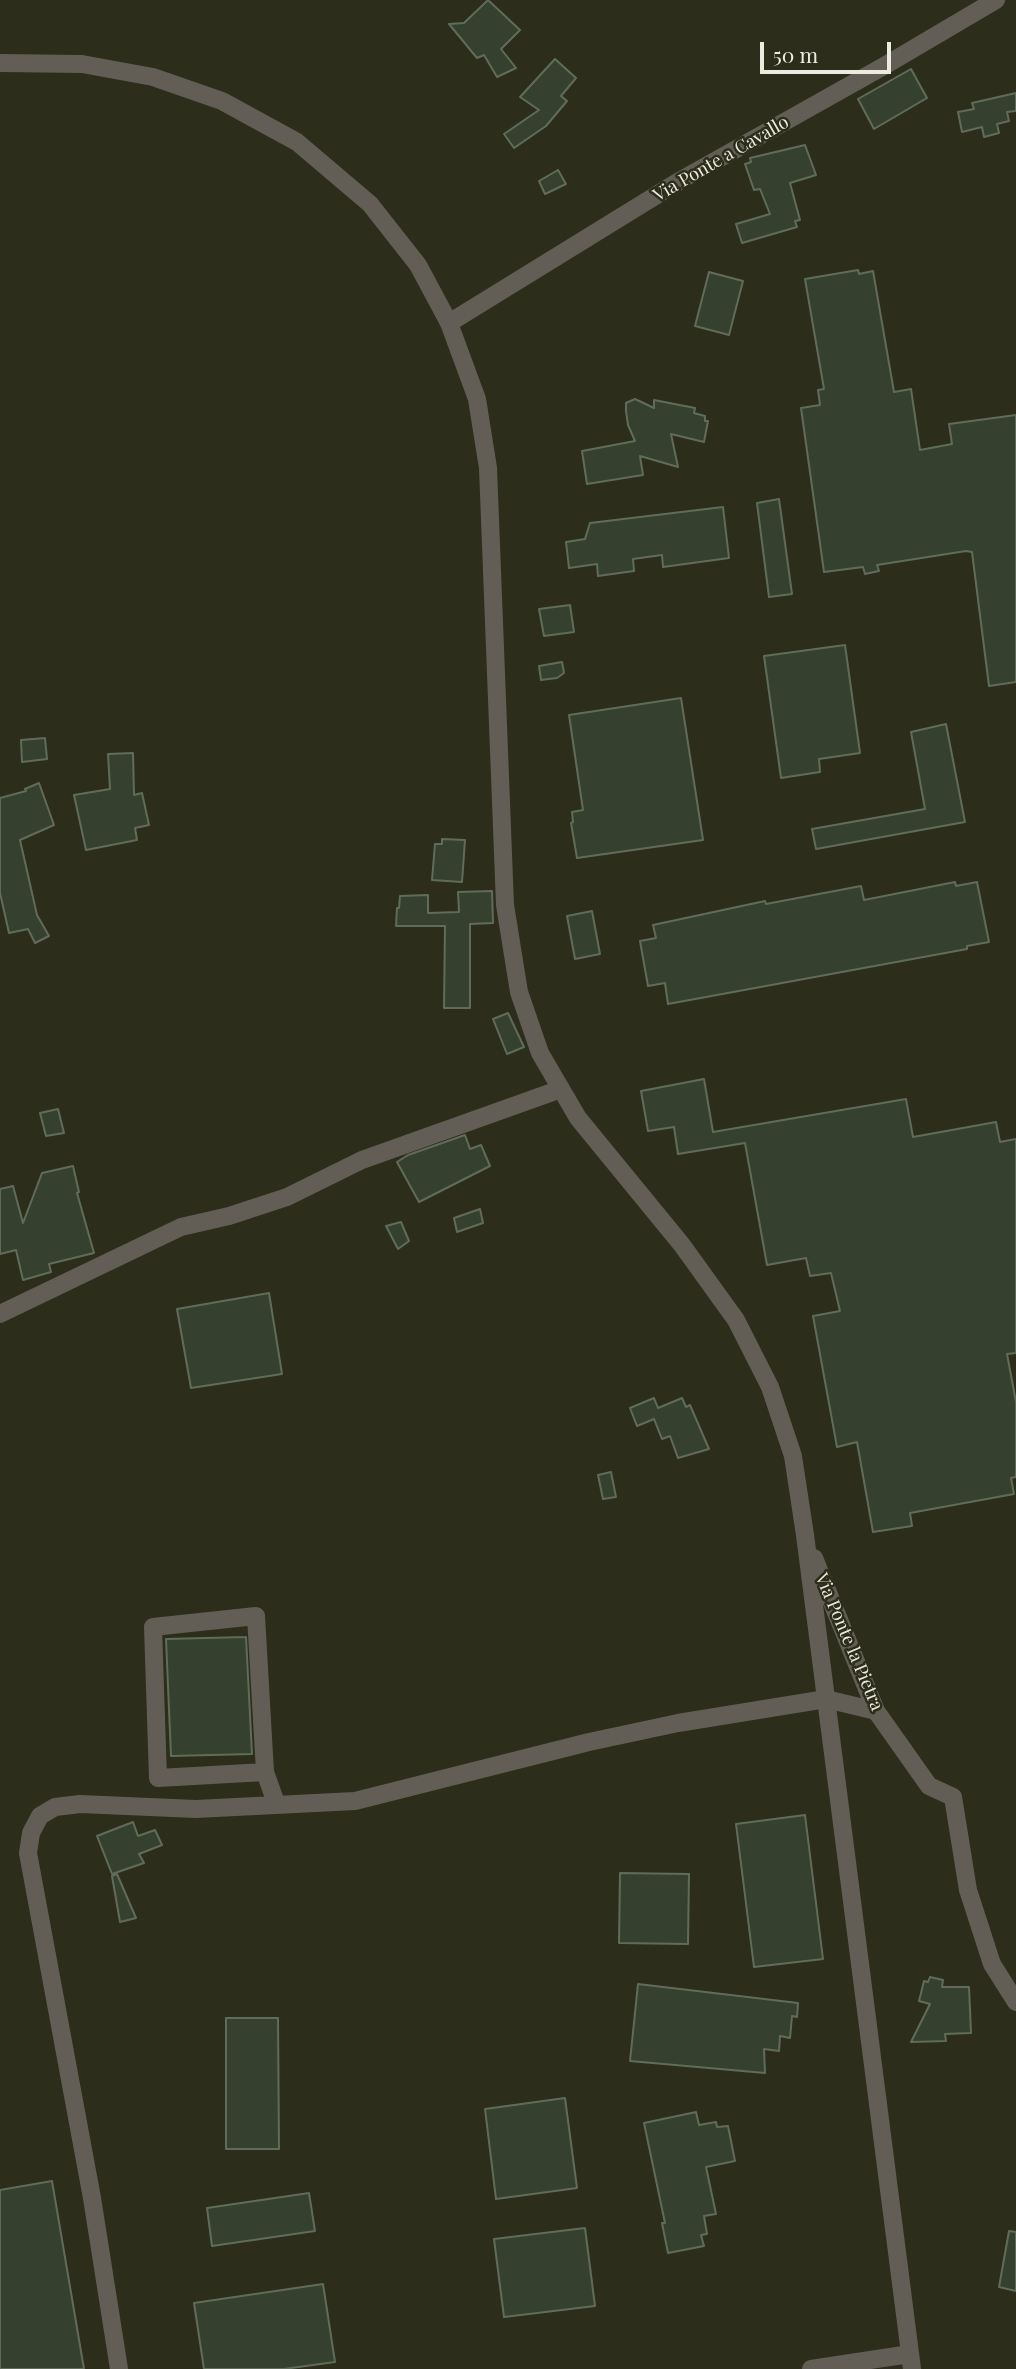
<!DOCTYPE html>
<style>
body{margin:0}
#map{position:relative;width:1016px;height:2369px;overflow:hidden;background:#2c2d1a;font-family:"Playfair Display",serif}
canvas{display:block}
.scale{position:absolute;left:760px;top:42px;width:131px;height:32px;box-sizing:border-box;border:4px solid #ebebe0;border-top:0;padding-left:9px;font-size:21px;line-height:24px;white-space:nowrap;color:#ebebe0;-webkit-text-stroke:5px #2c2d1a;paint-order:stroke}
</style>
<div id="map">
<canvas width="1016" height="2369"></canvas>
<div class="scale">50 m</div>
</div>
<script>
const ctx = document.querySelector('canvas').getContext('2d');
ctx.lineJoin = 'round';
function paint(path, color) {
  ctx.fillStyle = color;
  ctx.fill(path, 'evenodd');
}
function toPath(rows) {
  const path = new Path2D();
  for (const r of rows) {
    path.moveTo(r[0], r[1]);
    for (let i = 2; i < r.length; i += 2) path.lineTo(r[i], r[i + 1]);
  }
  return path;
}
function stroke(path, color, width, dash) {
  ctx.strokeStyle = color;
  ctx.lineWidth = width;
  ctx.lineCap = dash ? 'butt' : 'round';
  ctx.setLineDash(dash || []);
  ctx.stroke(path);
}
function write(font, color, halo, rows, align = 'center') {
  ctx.font = font + ' "Playfair Display",serif';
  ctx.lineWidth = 5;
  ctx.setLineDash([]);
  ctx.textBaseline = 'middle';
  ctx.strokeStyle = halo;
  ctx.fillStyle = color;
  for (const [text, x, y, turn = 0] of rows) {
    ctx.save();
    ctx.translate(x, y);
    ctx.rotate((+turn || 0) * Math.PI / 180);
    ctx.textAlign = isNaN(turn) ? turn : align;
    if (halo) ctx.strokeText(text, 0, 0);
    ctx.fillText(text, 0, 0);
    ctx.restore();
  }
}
const building = toPath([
 [488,0,520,30,501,49,516,68,497,77,484,55,477,58,449,24,464,23,488,0],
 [555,59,576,78,561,96,567,101,546,126,514,148,504,134,539,110,520,97,555,59],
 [911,69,927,98,874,129,858,99,911,69],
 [1016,93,1016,111,1007,112,1009,121,997,124,999,133,984,137,982,127,962,132,958,112,974,109,972,103,1016,93],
 [805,145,816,175,790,183,800,220,795,221,797,227,742,243,736,224,770,214,760,189,754,190,745,164,751,162,750,158,805,145],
 [558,170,566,184,545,194,539,181,558,170],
 [858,270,859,274,873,271,894,392,911,389,920,450,952,444,949,424,1016,415,1016,682,989,686,972,552,966,551,877,565,879,571,865,574,863,567,824,572,801,408,820,405,818,390,824,389,805,279,858,270],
 [709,272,743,281,729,335,695,326,709,272],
 [635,399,654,408,654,400,695,408,694,413,705,416,705,421,708,421,704,442,671,434,678,467,640,456,643,475,587,484,582,451,635,441,628,425,626,411,626,403,635,399],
 [779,499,792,594,769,597,757,503,779,499],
 [723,507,729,558,663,567,662,555,633,559,634,571,598,576,597,564,569,568,566,542,585,539,590,523,723,507],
 [570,605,574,632,544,636,539,609,570,605],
 [845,645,860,753,819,759,820,772,781,778,764,656,845,645],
 [562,662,564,673,557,678,541,680,539,666,562,662],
 [681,698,703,840,577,858,571,823,573,822,572,812,583,810,569,715,681,698],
 [946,724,965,822,816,849,812,829,925,809,911,732,946,724],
 [45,738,47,759,22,762,21,740,45,738],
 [133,753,134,795,142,793,149,825,135,828,137,840,86,850,74,795,110,789,108,754,133,753],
 [39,783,54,825,20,840,37,915,49,936,35,943,28,929,9,933,0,893,0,798,26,791,25,789,39,783],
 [442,839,465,840,462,882,432,880,435,844,442,844,442,839],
 [955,882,956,886,977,882,989,942,967,946,967,949,668,1004,665,983,648,986,640,941,656,938,653,925,765,901,766,904,861,886,864,900,955,882],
 [492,891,493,923,470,924,470,1008,444,1008,445,926,396,926,397,908,399,908,400,896,428,895,428,913,459,912,458,892,492,891],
 [592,911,600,954,575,959,567,916,592,911],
 [508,1013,524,1047,507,1054,493,1019,508,1013],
 [704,1079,713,1132,906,1099,913,1137,996,1122,1000,1142,1016,1139,1016,1353,1007,1354,1016,1402,1016,1477,1011,1478,1014,1494,910,1513,912,1526,873,1532,857,1442,837,1447,813,1316,840,1311,831,1273,810,1276,806,1258,767,1265,745,1143,678,1154,674,1127,648,1131,641,1091,704,1079],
 [58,1109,64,1133,46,1136,40,1113,58,1109],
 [465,1135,470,1149,481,1145,490,1166,419,1202,397,1162,408,1155,465,1135],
 [73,1166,79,1192,77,1193,94,1253,49,1264,51,1272,23,1280,16,1250,0,1254,0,1189,13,1186,23,1223,42,1173,73,1166],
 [480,1209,483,1223,457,1232,454,1218,480,1209],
 [401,1222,409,1241,398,1249,386,1226,401,1222],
 [269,1293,282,1374,191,1388,177,1309,269,1293],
 [654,1398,658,1408,682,1398,686,1407,690,1405,709,1449,678,1458,670,1436,662,1439,654,1419,637,1426,630,1408,654,1398],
 [611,1472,616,1497,603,1499,598,1475,611,1472],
 [246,1637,252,1754,171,1756,166,1639,246,1637],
 [805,1815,823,1959,754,1967,736,1824,805,1815],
 [133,1822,138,1836,155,1830,162,1845,139,1854,144,1863,112,1874,97,1836,133,1822],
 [620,1873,689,1874,688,1944,619,1943,620,1873],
 [117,1874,136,1918,120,1922,112,1876,117,1874],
 [930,1977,943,1980,942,1987,969,1987,971,2033,945,2034,946,2041,911,2042,930,2004,919,2001,924,1981,928,1982,930,1977],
 [638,1984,798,2003,797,2017,792,2016,790,2038,780,2036,779,2051,764,2049,765,2073,630,2061,638,1984],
 [226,2018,278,2018,279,2149,226,2149,226,2018],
 [565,2098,577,2188,496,2199,485,2109,565,2098],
 [696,2112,699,2125,716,2122,717,2127,728,2126,735,2161,706,2167,716,2214,704,2216,707,2234,701,2235,704,2246,668,2253,662,2223,665,2223,644,2123,696,2112],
 [52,2181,84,2369,0,2369,0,2190,52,2181],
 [309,2193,315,2231,212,2246,207,2208,309,2193],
 [585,2228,595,2306,504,2317,494,2239,585,2228],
 [1009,2231,1016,2232,1016,2291,999,2287,1009,2231],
 [323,2284,335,2362,284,2369,204,2369,194,2303,323,2284]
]);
const minor = toPath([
 [0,63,82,64,153,77,222,101,297,142,370,204,418,265,449,323,477,399,488,468,505,905,519,992,540,1053,578,1118,682,1245,736,1320,770,1387,793,1456,805,1535,912,2369],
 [449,323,681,180,884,66,996,0],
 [0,1314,181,1227,229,1216,287,1197,362,1160,561,1089],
 [814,1558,876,1711,929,1786,953,1797,968,1890,992,1964,1016,2002],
 [265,1772,158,1778,153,1627,256,1616,265,1772,276,1803],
 [119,2369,92,2198,28,1853,31,1833,40,1816,55,1807,80,1804,196,1809,355,1801,589,1742,678,1723,826,1699,876,1711],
 [811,2369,910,2354]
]);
const streetNames = [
 ["Via Ponte a Cavallo",721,159,-30],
 ["Via Ponte la Pietra",849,1642,67]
];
paint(building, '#35402f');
stroke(building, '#606c59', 2);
stroke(minor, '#625e56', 18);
write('18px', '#ebebe0', '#2c2d1a', streetNames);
</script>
